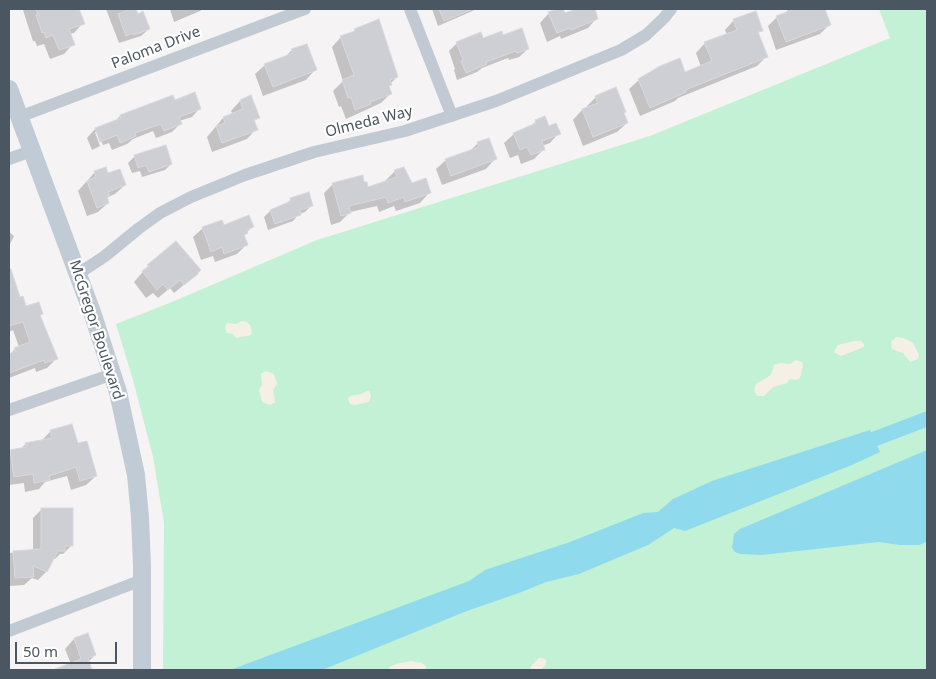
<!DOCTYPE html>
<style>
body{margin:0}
#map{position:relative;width:936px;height:679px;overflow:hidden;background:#f5f3f3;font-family:"Noto Sans",sans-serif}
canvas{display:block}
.frame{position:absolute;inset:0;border:10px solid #4a5661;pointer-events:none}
.scale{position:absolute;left:15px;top:642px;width:102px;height:22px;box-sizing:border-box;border:2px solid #4a5661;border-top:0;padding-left:6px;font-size:15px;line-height:18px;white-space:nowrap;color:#4a5661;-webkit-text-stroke:4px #fff;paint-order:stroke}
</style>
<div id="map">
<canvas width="936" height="679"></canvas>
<div class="frame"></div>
<div class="scale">50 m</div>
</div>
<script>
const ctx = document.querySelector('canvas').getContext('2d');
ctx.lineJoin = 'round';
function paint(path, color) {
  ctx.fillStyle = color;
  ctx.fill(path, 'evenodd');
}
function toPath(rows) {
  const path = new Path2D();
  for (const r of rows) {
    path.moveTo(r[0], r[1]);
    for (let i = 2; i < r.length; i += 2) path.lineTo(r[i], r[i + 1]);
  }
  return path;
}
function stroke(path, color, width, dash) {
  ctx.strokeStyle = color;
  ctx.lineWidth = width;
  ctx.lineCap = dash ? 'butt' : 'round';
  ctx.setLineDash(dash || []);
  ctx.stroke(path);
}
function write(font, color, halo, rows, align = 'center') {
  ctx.font = font + ' "Noto Sans",sans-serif';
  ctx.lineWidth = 4.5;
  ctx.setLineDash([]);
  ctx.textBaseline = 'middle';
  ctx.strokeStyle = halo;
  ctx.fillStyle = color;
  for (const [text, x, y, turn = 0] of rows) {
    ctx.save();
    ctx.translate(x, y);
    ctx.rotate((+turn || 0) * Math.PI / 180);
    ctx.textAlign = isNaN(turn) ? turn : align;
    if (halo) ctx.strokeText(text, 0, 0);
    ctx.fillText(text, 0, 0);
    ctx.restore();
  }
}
const green = toPath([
 [879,9,927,9,927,670,163,670,164,523,153,457,133,380,116,324,172,302,317,240,650,136,890,38]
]);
const sand = toPath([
 [242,321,247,322,250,325,252,331,251,335,236,338,233,334,227,333,225,327,227,323,236,324],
 [896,337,904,338,913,343,919,355,918,359,910,362,903,353,892,349,891,342],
 [854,341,861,341,864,344,864,347,841,356,834,352,838,345],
 [796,360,802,362,803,365,800,378,796,380,790,379,787,383,773,387,764,396,758,396,755,393,754,390,756,384,771,375,774,365,780,363,790,364],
 [266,371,274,374,277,384,273,390,275,402,270,405,262,402,259,390,262,385,261,374],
 [367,391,369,391,371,395,369,402,355,405,350,404,348,398,350,396,361,394],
 [539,658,543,658,546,660,546,665,540,670,530,670,531,666],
 [411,661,422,663,426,666,426,670,388,670,390,667,396,664]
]);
const water = toPath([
 [870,430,880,452,852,465,685,531,674,528,648,545,579,574,546,582,519,593,467,611,322,670,230,670,469,581,485,570,570,542,643,513,658,512,673,499,712,481],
 [927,450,927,541,924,543,919,545,900,545,879,542,762,555,740,554,735,552,732,548,734,534,740,529]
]);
const shadow = toPath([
 [25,9,78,9,83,23,74,33,69,34,73,44,64,54,50,59,44,44,37,46,35,41,33,41,23,10],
 [106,9,134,9,137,15,149,29,141,36,119,43],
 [170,9,203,9,200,11,174,22],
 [432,9,477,9,438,26],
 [561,9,564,15,579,9,593,9,597,18,588,28,561,39,560,36,547,42,540,23,549,13],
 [789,9,824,9,830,24,820,34,776,50,768,26,777,17,784,14],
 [734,20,761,30,758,34,766,57,757,66,678,98,675,101,640,116,629,89,639,80,685,73,701,67,696,53,705,43,727,35,725,30],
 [378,21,397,77,388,86,391,93,381,103,346,119,341,106,339,107,333,91,343,81,332,47,341,37],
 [503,37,528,49,519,57,509,60,508,58,482,68,477,72,457,80,454,70,455,69,449,51,457,43],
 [292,50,315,70,306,80,263,96,255,74,265,65,285,57],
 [172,97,174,102,200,108,192,117,179,121,180,124,172,132,156,138,153,131,133,139,127,144,112,150,109,143,103,145,97,132,95,132,100,146,92,150,87,138,95,129,115,121,120,116],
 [596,97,623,113,627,123,617,132,583,146,573,120,582,110,587,108,587,106],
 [240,101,258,117,254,122,256,129,247,139,212,152,207,137,223,118,233,115,231,111],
 [536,121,559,133,550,143,542,146,544,149,534,159,521,164,518,155,510,158,504,143,514,134,529,128],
 [478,143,495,159,486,169,442,185,436,169,446,160,470,151],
 [135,156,171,164,165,170,142,177,140,171,132,173,128,163],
 [395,171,411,184,429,193,420,203,396,211,394,206,379,212,377,206,350,212,340,222,331,225,324,193,333,184,364,184,367,188,386,182,385,181],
 [95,172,125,185,115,194,106,198,108,203,98,212,87,216,78,191],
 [291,199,312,205,305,212,299,214,293,221,268,230,264,217,270,211,286,204],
 [223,226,252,227,243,236,246,245,237,254,215,262,213,256,201,260,193,237,203,228],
 [9,232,14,236,9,246],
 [148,266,197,274,174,293,170,288,158,298,153,293,146,298,134,282],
 [16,289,19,299,25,308,42,314,39,317,56,359,47,368,36,372,35,368,9,378,9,355,15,349,19,347,13,330,9,332,9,292],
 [51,431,77,445,96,476,86,485,71,490,67,476,45,482,39,489,25,492,24,483,9,485,9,452,20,449,26,444,41,441],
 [42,509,72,545,63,554,60,554,55,559,52,559,46,572,38,580,32,578,24,585,9,586,9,553,33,551,33,518],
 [74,639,95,655,88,662,91,670,56,670,71,664,65,649]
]);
const canal = toPath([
 [856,446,927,419]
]);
const building = toPath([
 [36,9,79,9,85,24,69,29,75,45,59,50,53,35,46,38,44,32,42,33,36,15,38,14,36,9],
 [131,9,136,9,138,14,143,11,150,29,134,35,133,33,126,36,118,14,131,9],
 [439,9,473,9,444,21,439,9],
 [557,9,563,9,565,13,576,9,595,9,598,19,571,30,570,28,557,33,548,12,557,9],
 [795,9,825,9,831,25,786,42,776,16,795,9],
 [756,11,763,31,758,32,768,57,685,90,686,92,650,108,638,79,660,66,680,58,685,72,712,61,704,42,737,30,733,19,756,11],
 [379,19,398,77,390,80,392,85,389,86,392,94,370,102,371,104,355,110,351,97,348,98,342,80,354,75,340,36,355,31,354,29,379,19],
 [522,28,529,49,517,53,516,51,486,62,487,64,466,73,461,61,463,60,456,42,481,32,483,38,502,31,503,35,522,28],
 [307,44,317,70,273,87,264,64,293,53,291,49,307,44],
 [616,87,626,112,624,113,628,123,593,137,582,109,598,103,595,96,616,87],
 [195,92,201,109,179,117,182,124,164,131,161,124,135,133,136,136,120,143,117,135,100,142,95,128,121,118,120,115,173,95,175,100,195,92],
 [251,95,260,118,254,120,258,130,222,143,216,126,225,123,223,117,243,109,240,100,251,95],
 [545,116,549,126,556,123,561,134,542,141,545,150,531,155,527,147,520,150,513,133,536,123,535,120,545,116],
 [489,138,497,159,451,176,445,159,479,147,477,142,489,138],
 [166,145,172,164,149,172,146,165,138,168,134,155,166,145],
 [106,167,108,173,120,169,126,185,108,192,110,195,107,196,109,203,97,208,87,181,96,177,94,171,106,167],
 [404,167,412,183,426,178,431,193,405,202,404,197,388,203,386,197,349,206,351,213,341,216,332,183,363,175,364,182,367,182,368,187,397,177,394,170,404,167],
 [309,192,313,206,300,210,301,215,275,224,270,210,291,201,290,198,309,192],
 [249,215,254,227,246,230,248,233,244,235,248,245,224,254,222,247,211,252,202,227,222,220,224,225,249,215],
 [176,241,201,270,198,273,198,274,184,285,180,280,168,290,163,284,157,290,142,271,149,266,147,265,176,241],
 [9,269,11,269,20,297,23,296,26,306,39,302,43,314,40,315,58,359,45,363,44,360,9,373,9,354,16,351,14,348,30,342,23,322,9,326,9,269],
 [72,424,78,443,87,441,97,476,80,481,76,467,49,476,50,480,34,483,33,474,14,477,10,450,26,447,25,443,52,438,50,430,72,424],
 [41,508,73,508,73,546,65,546,65,551,58,551,47,572,33,566,34,577,15,578,13,551,41,549,41,508],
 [88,633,96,655,88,658,92,670,55,670,55,669,81,659,74,638,88,633]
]);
const street = toPath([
 [410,9,452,116],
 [19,117,305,9],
 [9,159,31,151],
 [78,274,105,256,138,229,160,213,191,197,245,175,314,152,405,131,496,101,621,50,646,35,664,18,671,9],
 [9,410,113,374],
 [9,631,142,580]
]);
const secondary = toPath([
 [9,89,93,315,118,392,136,475,140,517,142,566,142,670]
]);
const streetNames = [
 ["Paloma Drive",156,48,-21],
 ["Olmeda Way",369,122,-14],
 ["McGregor Boulevard",96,330,72]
];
paint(green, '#c3f1d5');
paint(sand, '#f5f0e5');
paint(water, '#90daee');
paint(shadow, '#0003');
stroke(canal, '#90daee', 15);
paint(building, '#cdcfd5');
stroke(building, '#d7d9de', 1);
stroke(street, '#c1cad2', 12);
stroke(secondary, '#c1cbd6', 18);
write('15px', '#4a5661', '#fff', streetNames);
</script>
